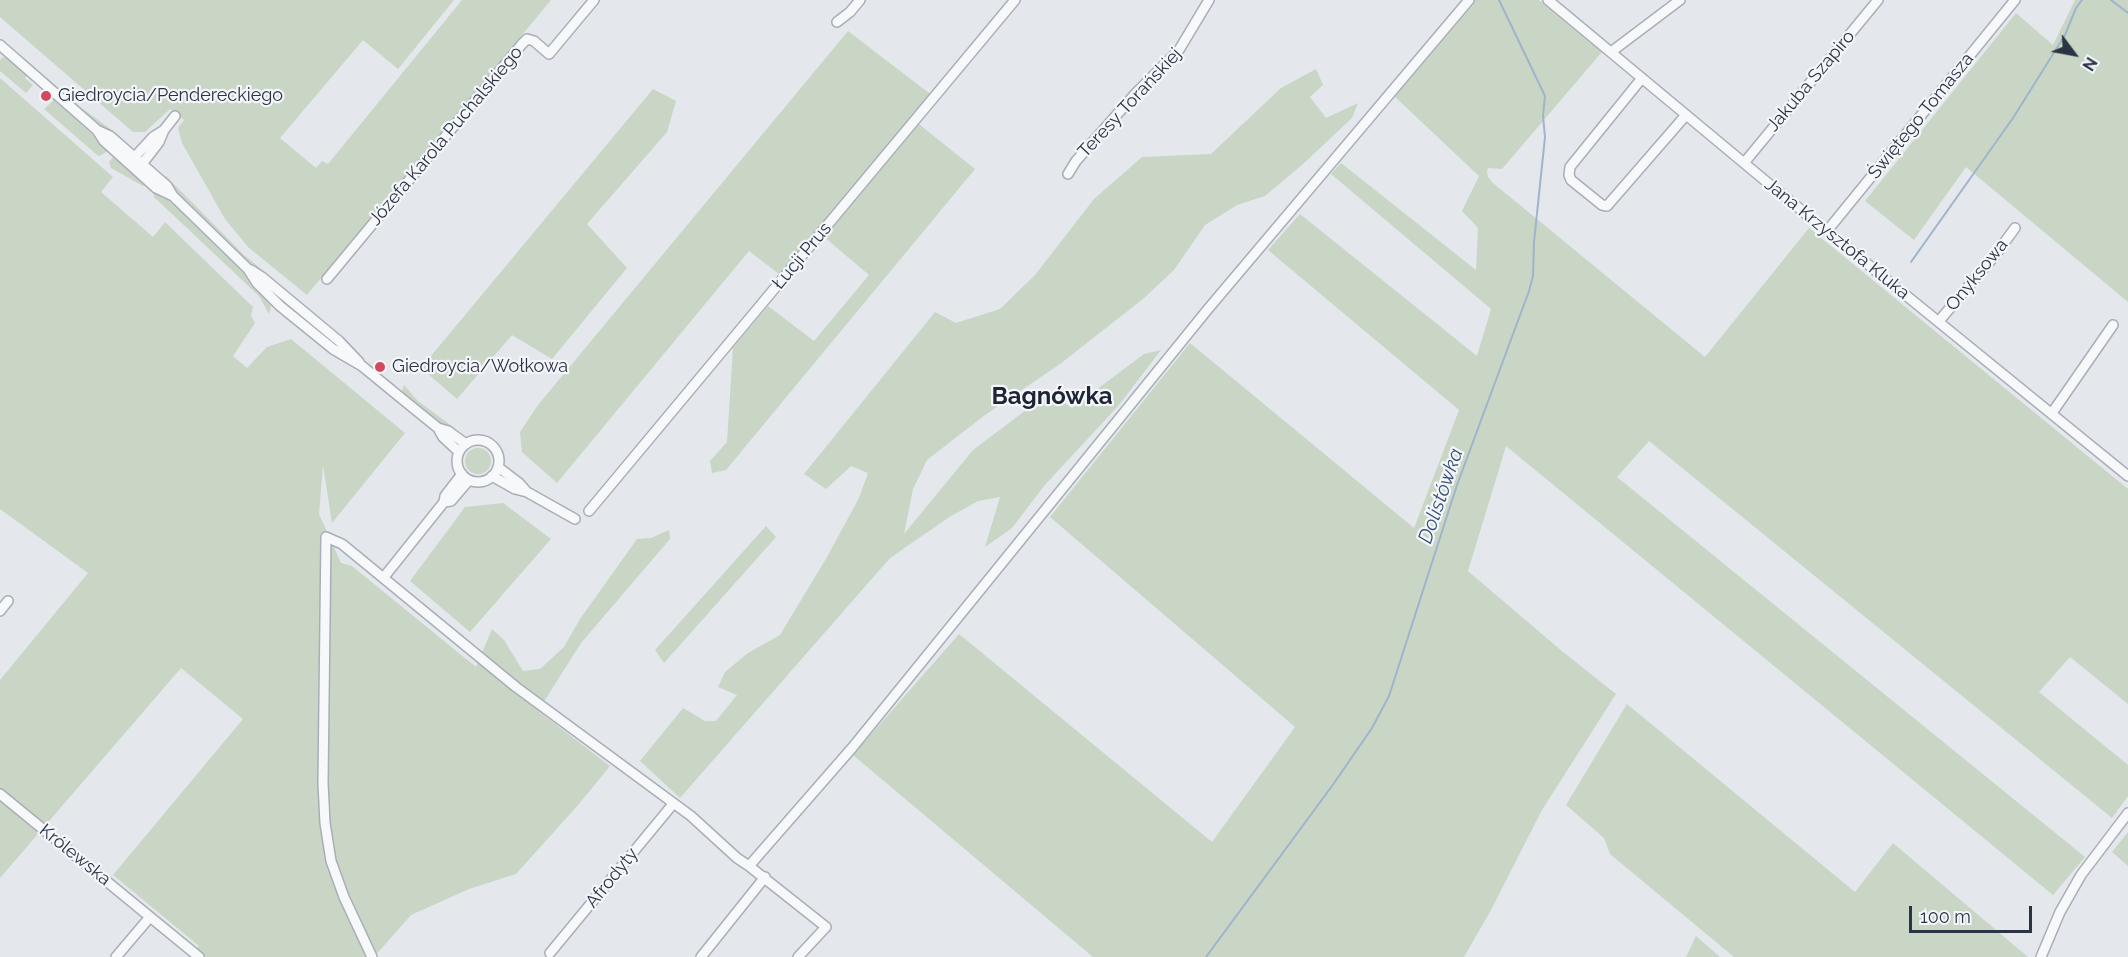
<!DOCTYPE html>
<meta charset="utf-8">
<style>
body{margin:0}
#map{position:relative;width:2128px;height:957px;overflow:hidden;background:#e4e7ec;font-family:Raleway,sans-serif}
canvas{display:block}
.north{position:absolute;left:2044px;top:24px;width:60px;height:60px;-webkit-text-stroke:4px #f4f6f9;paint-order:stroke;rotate:122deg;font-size:16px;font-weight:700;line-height:24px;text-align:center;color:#2b3445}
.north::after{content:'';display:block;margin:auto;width:21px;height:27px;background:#2b3445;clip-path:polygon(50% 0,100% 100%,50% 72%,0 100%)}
.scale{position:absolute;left:1909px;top:906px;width:123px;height:27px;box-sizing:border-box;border:3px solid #2b3445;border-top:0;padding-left:8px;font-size:18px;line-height:21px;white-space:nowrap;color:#2b3445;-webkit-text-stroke:4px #f4f6f9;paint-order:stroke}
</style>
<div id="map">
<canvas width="2128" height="957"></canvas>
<div class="north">N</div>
<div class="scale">100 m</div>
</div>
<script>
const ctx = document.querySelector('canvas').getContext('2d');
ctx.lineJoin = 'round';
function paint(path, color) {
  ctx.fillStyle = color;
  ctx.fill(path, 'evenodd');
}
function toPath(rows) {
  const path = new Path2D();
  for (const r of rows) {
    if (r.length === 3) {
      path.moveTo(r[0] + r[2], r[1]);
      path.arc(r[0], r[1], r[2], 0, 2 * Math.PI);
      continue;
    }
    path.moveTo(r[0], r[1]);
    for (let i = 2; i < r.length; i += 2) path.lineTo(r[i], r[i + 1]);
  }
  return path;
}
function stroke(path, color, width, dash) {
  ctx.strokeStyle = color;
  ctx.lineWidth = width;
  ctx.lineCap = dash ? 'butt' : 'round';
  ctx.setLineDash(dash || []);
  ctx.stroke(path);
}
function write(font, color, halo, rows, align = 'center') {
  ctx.font = font + ' Raleway,sans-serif';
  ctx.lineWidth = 4.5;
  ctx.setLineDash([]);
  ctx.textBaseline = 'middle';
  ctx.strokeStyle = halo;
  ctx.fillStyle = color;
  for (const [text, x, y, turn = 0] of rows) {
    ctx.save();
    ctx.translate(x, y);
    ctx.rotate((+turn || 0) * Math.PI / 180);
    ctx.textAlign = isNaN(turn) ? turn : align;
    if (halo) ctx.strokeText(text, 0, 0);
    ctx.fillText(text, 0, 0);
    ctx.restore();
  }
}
const green = toPath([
 [0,0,454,0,398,69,363,40,280,138,316,168,322,161,328,164,462,0,551,0,307,295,248,247,225,219,182,143,178,128,184,120,170,109,145,132,133,132,0,17],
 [1471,0,1539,0,1602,52,1502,169,1488,168,1487,171,1488,177,1493,183,1705,357,1809,228,2128,489,2128,704,2070,657,2039,692,2128,765,2128,796,2112,818,1649,441,1617,477,2085,857,2053,895,1506,446,1468,571,1563,652,1616,694,1542,810,1491,910,1464,957,1093,957,853,755,959,634,1212,842,1295,727,1050,517,1190,343,1414,528,1459,410,1268,250,1300,214,1477,356,1491,309,1331,174,1341,163,1476,270,1478,228,1462,211,1479,176,1394,96],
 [2075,0,2128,0,2128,302,1966,167,1914,240,1865,201,2016,13,2053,45],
 [848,31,934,97,915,121,975,169,726,470,712,473,710,461,727,442,733,348,768,306,814,341,869,275,816,230,779,274,749,251,557,483,522,452,520,432,538,405],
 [3,57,8,58,27,75,25,78,33,85,26,93,0,71,0,60],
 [23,57,83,109,120,136,118,139,91,119,25,62],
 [1316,69,1323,85,1310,97,1326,118,1358,103,1352,118,1303,164,1265,196,1237,205,1205,225,1174,270,1143,299,1060,364,985,415,927,460,913,489,904,534,973,450,1050,392,1072,408,1144,354,1161,350,1119,405,1044,486,1012,528,985,547,1000,497,978,501,951,516,890,558,680,798,640,761,683,708,705,721,716,721,737,695,718,687,725,672,748,653,780,635,827,557,859,498,868,473,851,466,826,489,804,474,935,312,956,323,1000,309,1035,275,1094,199,1142,157,1211,154,1281,88],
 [0,78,113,177,101,192,153,237,165,222,253,307,251,316,255,323,233,356,247,368,267,347,291,339,405,433,332,523,323,465,319,514,341,563,352,566,476,667,492,629,504,640,523,671,540,669,564,647,580,619,637,539,651,538,669,530,670,539,581,643,538,711,610,766,579,804,516,874,469,889,411,915,374,957,190,957,199,946,113,875,243,719,181,668,0,878,0,680,88,573,0,509],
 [653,89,676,101,667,132,587,224,627,268,552,359,512,335,457,399,421,368],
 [55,99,108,149,105,153,99,156,96,154,44,109],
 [115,155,148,184,143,186,111,168,109,162],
 [166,176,243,254,315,314,312,314,240,254,164,179],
 [154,189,182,211,235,262,268,298,271,307,269,314,259,296,154,197,153,193],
 [404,385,418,401,456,429,453,432,412,401,402,391],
 [478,461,13],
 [503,503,551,539,470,632,410,581,465,507],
 [766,526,776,537,664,663,655,650],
 [1627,704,1855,892,1893,843,2028,957,1734,957,1610,854,1604,838,1566,805],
 [2128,832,2128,866,2112,852],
 [1696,936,1720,957,1686,957]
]);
const stream = toPath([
 [2111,0,2128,13],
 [1911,262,2013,118,2065,35,2076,8,2082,0],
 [1206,957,1332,786,1372,728,1389,696,1457,485,1529,291,1533,276,1534,242,1545,137,1543,116,1545,96,1499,0]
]);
const minor = toPath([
 [1548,0,1768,183,2128,476],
 [837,22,850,12,860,0],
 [0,45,97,130,110,136,167,186,173,196,248,269,257,283,280,306,333,349,362,366,401,398,438,428,443,437,459,452],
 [1611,52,1680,0],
 [1642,78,1570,167,1569,175,1571,180,1602,205,1607,206,1686,115],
 [97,130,104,141,156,188,173,196],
 [131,161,153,137,164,130],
 [1744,163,1878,0],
 [139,168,159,142,164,130,175,116],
 [1068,174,1076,161,1136,93,1179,50,1209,0],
 [1827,231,2015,0],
 [251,270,262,277,339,341,359,362],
 [327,279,522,44,527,39,534,41,549,54,594,0],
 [1939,321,1996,254,2015,228],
 [2052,413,2113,325],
 [438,428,448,431,466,444],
 [478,461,21],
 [498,467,519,483,527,492,575,519],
 [492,476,515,489,527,492],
 [444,502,451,501,469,480],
 [589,511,1015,0],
 [384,577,444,502,445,496,462,474],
 [0,611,8,601],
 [0,794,199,957],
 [749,866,826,927,798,957],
 [550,953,673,804],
 [116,957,150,917],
 [372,957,344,897,331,861,325,823,323,783,326,537,342,544,516,687,691,816,737,858,749,866,852,748,1208,309,1469,0],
 [701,957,765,877],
 [2041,957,2060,912,2081,875,2128,813]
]);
const markers = [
 [46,96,6,"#d1495b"],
 [380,367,6,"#d1495b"]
];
const streetNames = [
 ["Jakuba Szapiro",1811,81,-50],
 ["Teresy Torańskiej",1130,103,-47],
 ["Świętego Tomasza",1921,116,-51],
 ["Józefa Karola Puchalskiego",446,136,-50],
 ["Jana Krzysztofa Kluka",1837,239,39],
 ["Łucji Prus",802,256,-50],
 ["Onyksowa",1977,275,-51],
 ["Królewska",75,855,39],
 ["Afrodyty",612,878,-51]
];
const poiNames = [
 ["Giedroycia/Pendereckiego",58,96],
 ["Giedroycia/Wołkowa",392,367]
];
const waterNames = [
 ["Dolistówka",1441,496,-71]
];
const districtNames = [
 ["Bagnówka",1052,397]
];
paint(green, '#c9d6c5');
stroke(stream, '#9fb4cc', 2);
stroke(minor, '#a9aeb7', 12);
stroke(minor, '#f7f8fa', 9);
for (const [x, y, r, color] of markers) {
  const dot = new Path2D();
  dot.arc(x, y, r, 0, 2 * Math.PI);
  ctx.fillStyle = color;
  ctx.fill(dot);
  stroke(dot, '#f4f6f9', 2);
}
write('18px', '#2b3445', '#f4f6f9', streetNames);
write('18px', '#2b3445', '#f4f6f9', poiNames, 'left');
write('italic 20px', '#34527a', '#f4f6f9', waterNames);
write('bold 24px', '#1d2536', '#f4f6f9', districtNames);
</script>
